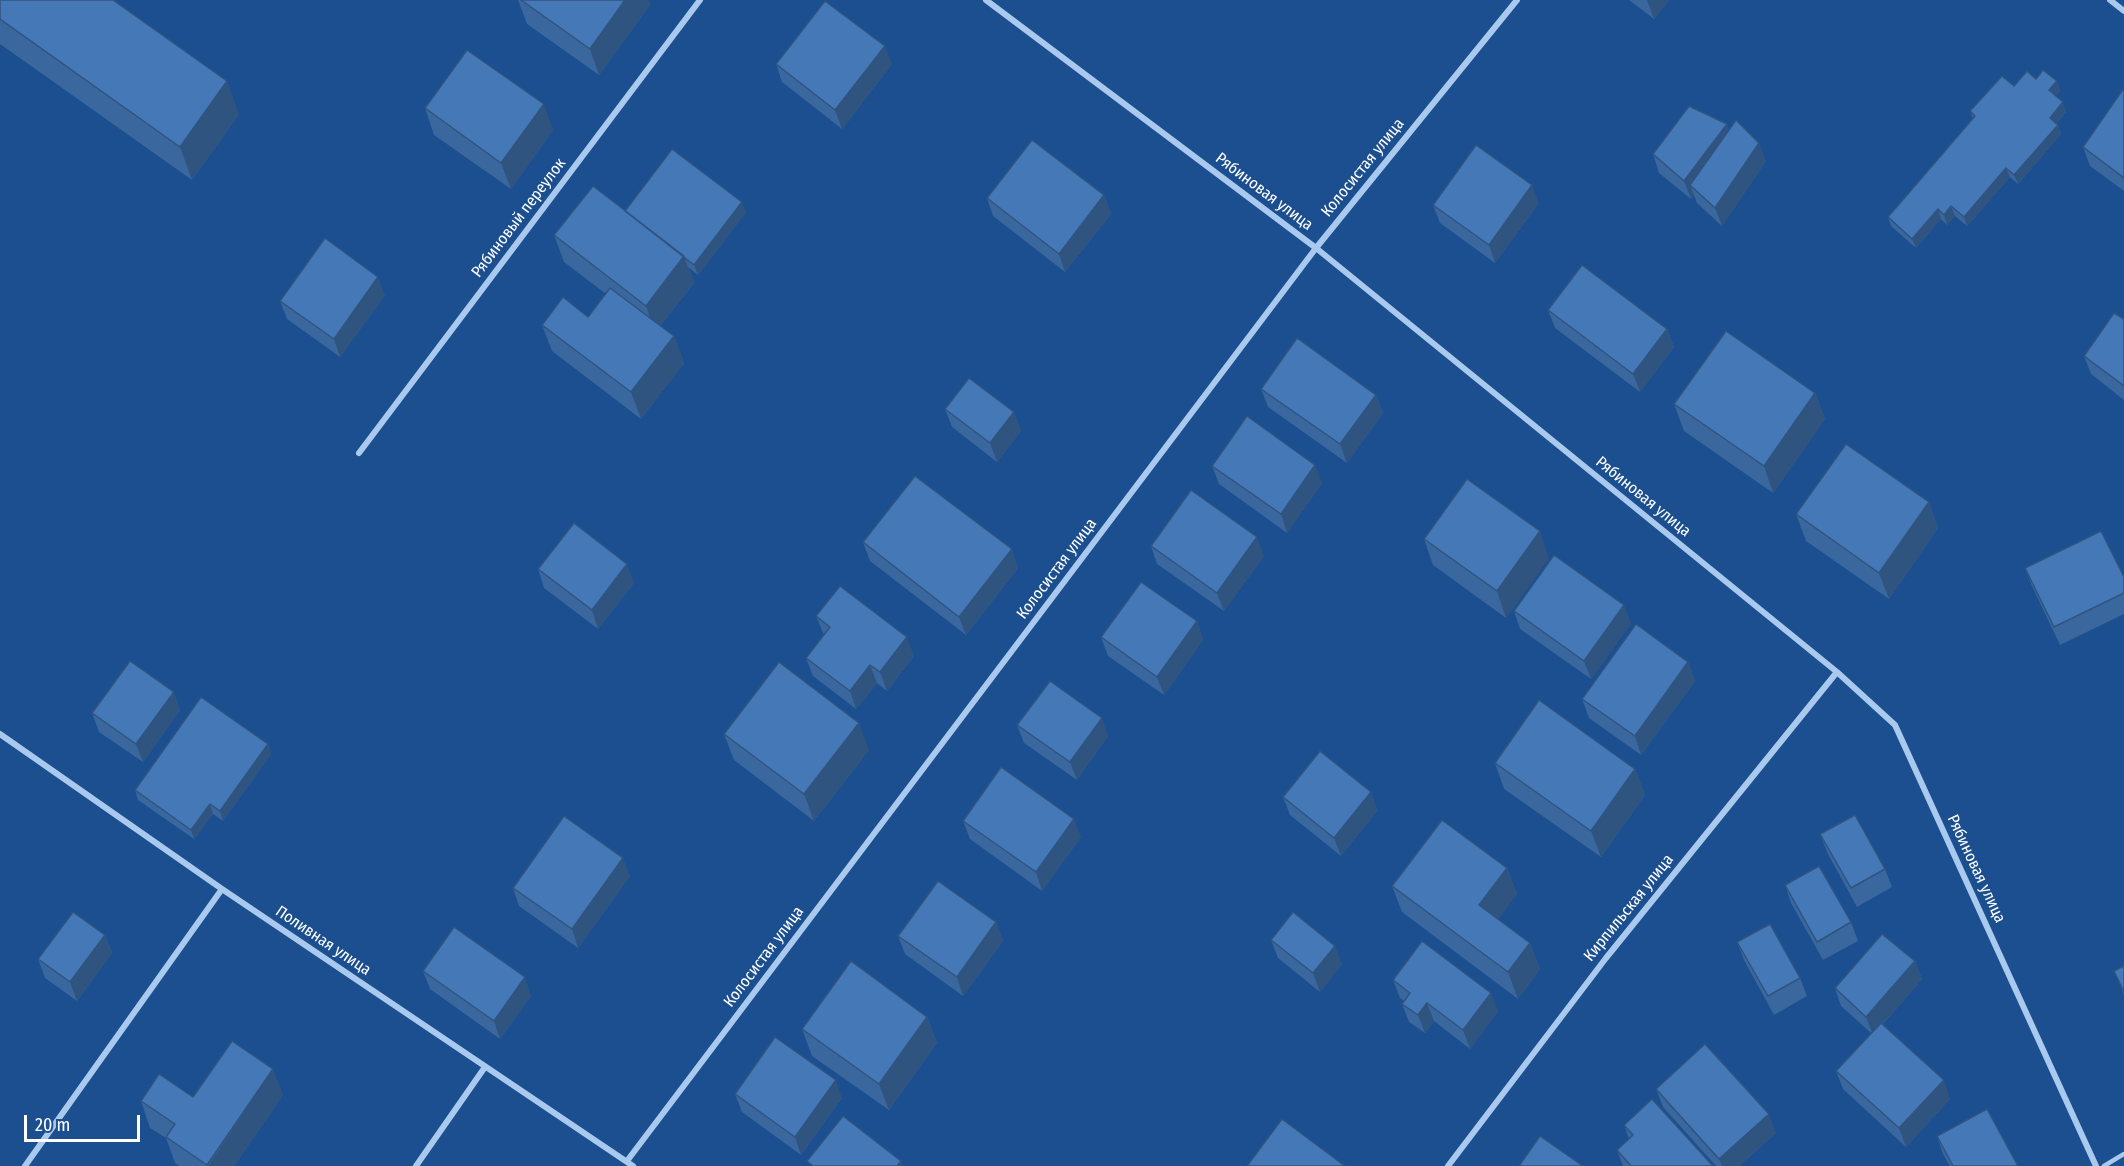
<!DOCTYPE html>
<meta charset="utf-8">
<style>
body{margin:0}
#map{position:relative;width:2124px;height:1166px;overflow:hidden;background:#1b4f8f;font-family:"Fira Sans Condensed",sans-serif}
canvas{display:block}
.scale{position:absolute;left:24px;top:1115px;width:116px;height:27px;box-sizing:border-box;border:3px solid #fff;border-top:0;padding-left:8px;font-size:18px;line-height:21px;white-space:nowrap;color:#fff;-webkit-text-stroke:4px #1b4f8f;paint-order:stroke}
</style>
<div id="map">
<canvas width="2124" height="1166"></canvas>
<div class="scale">20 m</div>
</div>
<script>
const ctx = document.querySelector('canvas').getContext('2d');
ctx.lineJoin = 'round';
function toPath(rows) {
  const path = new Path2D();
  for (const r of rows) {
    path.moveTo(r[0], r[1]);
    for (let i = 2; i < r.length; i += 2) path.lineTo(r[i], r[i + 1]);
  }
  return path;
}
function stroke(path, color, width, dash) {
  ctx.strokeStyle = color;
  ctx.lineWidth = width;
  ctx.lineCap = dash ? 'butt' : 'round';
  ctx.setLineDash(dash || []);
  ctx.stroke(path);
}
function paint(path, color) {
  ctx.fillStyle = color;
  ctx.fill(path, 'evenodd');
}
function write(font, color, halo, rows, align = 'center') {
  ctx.font = font + ' "Fira Sans Condensed",sans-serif';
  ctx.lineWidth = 4.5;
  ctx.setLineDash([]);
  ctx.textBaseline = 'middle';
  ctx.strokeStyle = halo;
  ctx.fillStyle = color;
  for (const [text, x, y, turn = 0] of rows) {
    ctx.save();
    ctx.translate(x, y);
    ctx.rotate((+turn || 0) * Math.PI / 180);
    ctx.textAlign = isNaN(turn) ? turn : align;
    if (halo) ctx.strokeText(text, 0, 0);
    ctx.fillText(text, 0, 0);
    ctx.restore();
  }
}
const service = toPath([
 [2104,1166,2124,1154]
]);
const minor = toPath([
 [986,0,1316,248,1837,672,1895,725,2096,1166],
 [2110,0,2124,11],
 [359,453,700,0],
 [0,734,222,889,633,1166],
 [627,1161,1316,248,1517,0],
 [25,1166,222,889],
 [416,1166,485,1067],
 [1448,1166,1606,958,1837,672]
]);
const wall = toPath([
 [0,0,239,114,192,180,0,44],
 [518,0,648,0,650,5,599,75,527,24],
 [1629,0,1669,0,1654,19],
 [776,64,892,64,842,129,782,82],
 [2036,79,2057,81,2060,91,2055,96,2066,112,2056,124,2058,125,2061,134,2018,184,2010,177,1967,226,1955,216,1947,225,1941,219,1916,248,1891,226,1888,217,1973,119,1970,111],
 [2124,88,2124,191,2090,166,2083,147],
 [425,108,553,130,511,189,434,135],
 [1729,130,1766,161,1722,226,1697,203,1694,195,1691,199,1659,173,1653,154],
 [1104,195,1111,214,1065,272,993,216,987,198],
 [1539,203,1495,263,1440,223,1433,205],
 [625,211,746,212,698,275,688,267,694,283,660,326,674,336,684,363,641,419,552,351,542,325,588,317,606,294,564,262,554,235],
 [385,295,340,357,287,319,280,301],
 [1548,310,1667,329,1674,347,1640,392,1555,328],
 [2124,319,2124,400,2091,374,2084,356],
 [1261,389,1376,395,1383,413,1347,463,1268,407],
 [1815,393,1825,419,1773,493,1684,431,1674,404],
 [945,409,1014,412,1021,431,997,462,952,427],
 [1212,466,1322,483,1287,533,1219,484],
 [1929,502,1938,528,1889,599,1806,541,1796,514],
 [1424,539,1549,558,1506,618,1433,565],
 [863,542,1018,568,966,635,870,561],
 [1151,546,1264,556,1224,611,1157,564],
 [2025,568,2124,577,2124,614,2060,645,2032,586],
 [538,569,634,583,598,629,544,588],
 [1514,611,1631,623,1591,679,1520,629],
 [816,616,914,656,887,691,877,683,856,709,813,676,806,658,824,635],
 [1197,621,1203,640,1164,695,1108,656,1101,637],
 [1688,662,1695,681,1641,755,1589,718,1582,699],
 [180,710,143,762,99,732,92,713],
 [1017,725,1108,736,1077,780,1024,743],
 [724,734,869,750,814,821,734,760],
 [268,744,271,754,223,821,213,814,194,839,138,800,135,790],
 [1495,763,1635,769,1645,795,1601,857,1504,789],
 [1371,792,1377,811,1341,856,1290,815,1283,797],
 [963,821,1081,837,1042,891,970,839],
 [1820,834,1885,869,1892,887,1857,907,1827,852],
 [1507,868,1517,894,1498,919,1530,943,1540,969,1518,999,1402,912,1392,886],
 [630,876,578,948,519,906,513,888],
 [1785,885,1851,922,1858,941,1823,960,1791,903],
 [996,922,1003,941,963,996,905,954,898,936],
 [105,935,112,953,77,1001,45,978,38,959],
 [1271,940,1342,964,1320,992,1278,958],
 [1737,942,1800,978,1807,996,1774,1015,1744,960],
 [1915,961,1922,979,1883,1024,1950,1099,1906,1147,1843,1089,1836,1071,1871,1033,1841,1006,1835,988],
 [2124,966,2124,995,2114,971],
 [423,971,531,996,500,1039,430,989],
 [1393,980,1498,1011,1470,1049,1434,1021,1425,1033,1409,1022,1402,1004,1404,1001,1400,998],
 [927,1017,937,1043,889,1110,812,1056,802,1029],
 [1656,1089,1776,1133,1739,1166,1716,1166,1663,1107],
 [735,1094,842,1098,801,1155,742,1112],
 [283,1095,234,1166,179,1166,175,1163,166,1138,150,1128,141,1101,193,1097],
 [1624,1125,1713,1166,1623,1166,1617,1150,1629,1139],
 [1937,1136,2018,1166,1950,1166,1943,1154]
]);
const shadedWall = toPath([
 [625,0,648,0,650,5,599,75,590,49],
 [1647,0,1669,0,1654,19],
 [885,46,892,64,842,129,835,110],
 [227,81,239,114,192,180,180,147],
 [2057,81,2060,91,2052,100,2049,90],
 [2063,102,2066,112,2053,127,2050,118],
 [544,104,553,130,511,189,501,163],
 [1727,124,1733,143,1690,185,1694,195,1691,199,1684,181],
 [2058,125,2061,134,2018,184,2014,175],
 [1759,143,1766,161,1722,226,1715,208],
 [2006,168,2010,177,1967,226,1964,217],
 [1532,185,1539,203,1495,263,1489,245],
 [1104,195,1111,214,1065,272,1059,254],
 [742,202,746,212,698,275,694,265],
 [1951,206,1955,216,1947,225,1944,215],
 [1938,209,1941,219,1916,248,1912,239],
 [684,256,694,283,655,332,646,306],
 [378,277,385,295,340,357,334,339],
 [1667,329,1674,347,1640,392,1633,374],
 [674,336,684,363,641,419,631,392],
 [1815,393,1825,419,1773,493,1764,466],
 [1376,395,1383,413,1347,463,1340,444],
 [1014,412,1021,431,997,462,990,443],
 [1315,465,1322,483,1287,533,1281,514],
 [1929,502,1938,528,1889,599,1879,573],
 [1540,531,1549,558,1506,618,1497,591],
 [1257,537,1264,556,1224,611,1217,593],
 [1012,549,1018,568,966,635,959,617],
 [627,564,634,583,598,629,592,610],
 [1624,605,1631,623,1591,679,1584,661],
 [1197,621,1203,640,1164,695,1157,677],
 [907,637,914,656,887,691,880,672],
 [1688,662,1695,681,1641,755,1635,736],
 [870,665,877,683,856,709,850,691],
 [174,692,180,710,143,762,136,744],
 [1102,718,1108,736,1077,780,1070,762],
 [859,723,869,750,814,821,804,794],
 [268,744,271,754,223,821,220,811],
 [1635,769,1645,795,1601,857,1591,831],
 [1371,792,1377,811,1341,856,1334,838],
 [210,804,213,814,194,839,191,830],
 [1074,819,1081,837,1042,891,1036,872],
 [623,858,630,876,578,948,572,929],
 [1507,868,1517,894,1489,932,1479,905],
 [996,922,1003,941,963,996,957,977],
 [105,935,112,953,77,1001,70,982],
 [1530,943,1540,969,1518,999,1508,972],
 [1335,946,1342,964,1320,992,1313,973],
 [1915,961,1922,979,1873,1035,1866,1017],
 [525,977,531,996,500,1039,494,1021],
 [1491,993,1498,1011,1470,1049,1463,1030],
 [1427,1003,1434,1021,1425,1033,1418,1015],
 [927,1017,937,1043,889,1110,879,1084],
 [273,1069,283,1095,234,1166,208,1166],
 [836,1080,842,1098,801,1155,795,1137],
 [1944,1080,1950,1099,1906,1147,1899,1128],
 [1769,1114,1776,1133,1739,1166,1722,1166,1719,1159],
 [901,1161,903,1166,897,1166]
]);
const building = toPath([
 [0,0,113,0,227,81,180,147,0,19,0,0],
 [521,0,625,0,590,49,521,0],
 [825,1,885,46,835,110,776,64,825,1],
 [467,50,544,104,501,163,425,108,467,50],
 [2043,70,2057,81,2049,90,2063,102,2050,118,2058,125,2014,175,2006,168,1964,217,1951,206,1944,215,1938,209,1912,239,1888,217,1975,116,1970,111,2002,76,2014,86,2027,71,2036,79,2043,70],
 [2124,88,2124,178,2083,147,2124,88],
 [1689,106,1727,124,1684,181,1653,154,1689,106],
 [1736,120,1759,143,1715,208,1690,185,1736,120],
 [1032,140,1104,195,1059,254,987,198,1032,140],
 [1476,145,1532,185,1489,245,1433,205,1476,145],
 [672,149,742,202,694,265,625,211,672,149],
 [593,186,684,256,646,306,554,235,593,186],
 [325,238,378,277,334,339,280,301,325,238],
 [1582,265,1667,329,1633,374,1548,310,1582,265],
 [610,288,674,336,631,392,542,325,563,297,588,317,610,288],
 [2114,313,2124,319,2124,386,2084,356,2114,313],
 [1726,331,1815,393,1764,466,1674,404,1726,331],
 [1297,338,1376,395,1340,444,1261,389,1297,338],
 [969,378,1014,412,990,443,945,409,969,378],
 [1247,416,1315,465,1281,514,1212,466,1247,416],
 [1846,444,1929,502,1879,573,1796,514,1846,444],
 [915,476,1012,549,959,617,863,542,915,476],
 [1467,479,1540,531,1497,591,1424,539,1467,479],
 [1191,490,1257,537,1217,593,1151,546,1191,490],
 [574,523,627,564,592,610,538,569,574,523],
 [2101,531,2124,577,2124,593,2054,627,2025,568,2101,531],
 [1554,555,1624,605,1584,661,1514,611,1554,555],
 [1141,582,1197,621,1157,677,1101,637,1141,582],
 [840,586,907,637,880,672,870,665,850,691,806,658,830,627,816,616,840,586],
 [1636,624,1688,662,1635,736,1582,699,1636,624],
 [130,661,174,692,136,744,92,713,130,661],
 [779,662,859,723,804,794,724,734,779,662],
 [1050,681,1102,718,1070,762,1017,725,1050,681],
 [201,697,268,744,220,811,210,804,191,830,135,790,201,697],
 [1539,700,1635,769,1591,831,1495,763,1539,700],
 [1320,751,1371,792,1334,838,1283,797,1320,751],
 [1001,767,1074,819,1036,872,963,821,1001,767],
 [1855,815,1885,869,1851,888,1820,834,1855,815],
 [564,816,623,858,572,929,513,888,564,816],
 [1442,820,1507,868,1479,905,1530,943,1508,972,1392,886,1442,820],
 [1819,866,1851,922,1817,942,1785,885,1819,866],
 [938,881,996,922,957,977,898,936,938,881],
 [73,912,105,935,70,982,38,959,73,912],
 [1293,912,1335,946,1313,973,1271,940,1293,912],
 [1770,924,1800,978,1768,996,1737,942,1770,924],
 [454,927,525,977,494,1021,423,971,454,927],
 [1882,934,1915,961,1866,1017,1835,988,1882,934],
 [1422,941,1491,993,1463,1030,1427,1003,1418,1015,1402,1004,1410,993,1393,980,1422,941],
 [851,961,927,1017,879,1084,802,1029,851,961],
 [2124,966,2124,992,2114,971,2124,966],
 [1881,1023,1944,1080,1899,1128,1836,1071,1881,1023],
 [775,1037,836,1080,795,1137,735,1094,775,1037],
 [232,1041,273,1069,207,1165,166,1137,175,1124,141,1101,159,1074,193,1097,232,1041],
 [1705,1044,1769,1114,1719,1159,1656,1089,1705,1044],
 [1652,1099,1713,1166,1631,1166,1617,1150,1633,1135,1624,1125,1652,1099],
 [1987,1109,2018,1166,1953,1166,1937,1136,1987,1109],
 [843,1116,901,1161,897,1166,813,1166,807,1161,843,1116],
 [1282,1119,1345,1166,1247,1166,1282,1119],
 [1540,1136,1583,1166,1519,1166,1540,1136]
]);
const streetNames = [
 ["Колосистая улица",1363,168,-51],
 ["Рябиновая улица",1264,192,37],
 ["Рябиновый переулок",519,218,-53],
 ["Рябиновая улица",1643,497,39],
 ["Колосистая улица",1057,569,-53],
 ["Рябиновая улица",1976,869,65],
 ["Кирпильская улица",1629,908,-51],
 ["Поливная улица",323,941,34],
 ["Колосистая улица",764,957,-53]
];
stroke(service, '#a9c9ee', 4.5);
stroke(minor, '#a9c9ee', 6);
paint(wall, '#3a679d');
paint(shadedWall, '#305480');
paint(building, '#4478b7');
stroke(building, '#305480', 1.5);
write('16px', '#fff', '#1b4f8f', streetNames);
</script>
